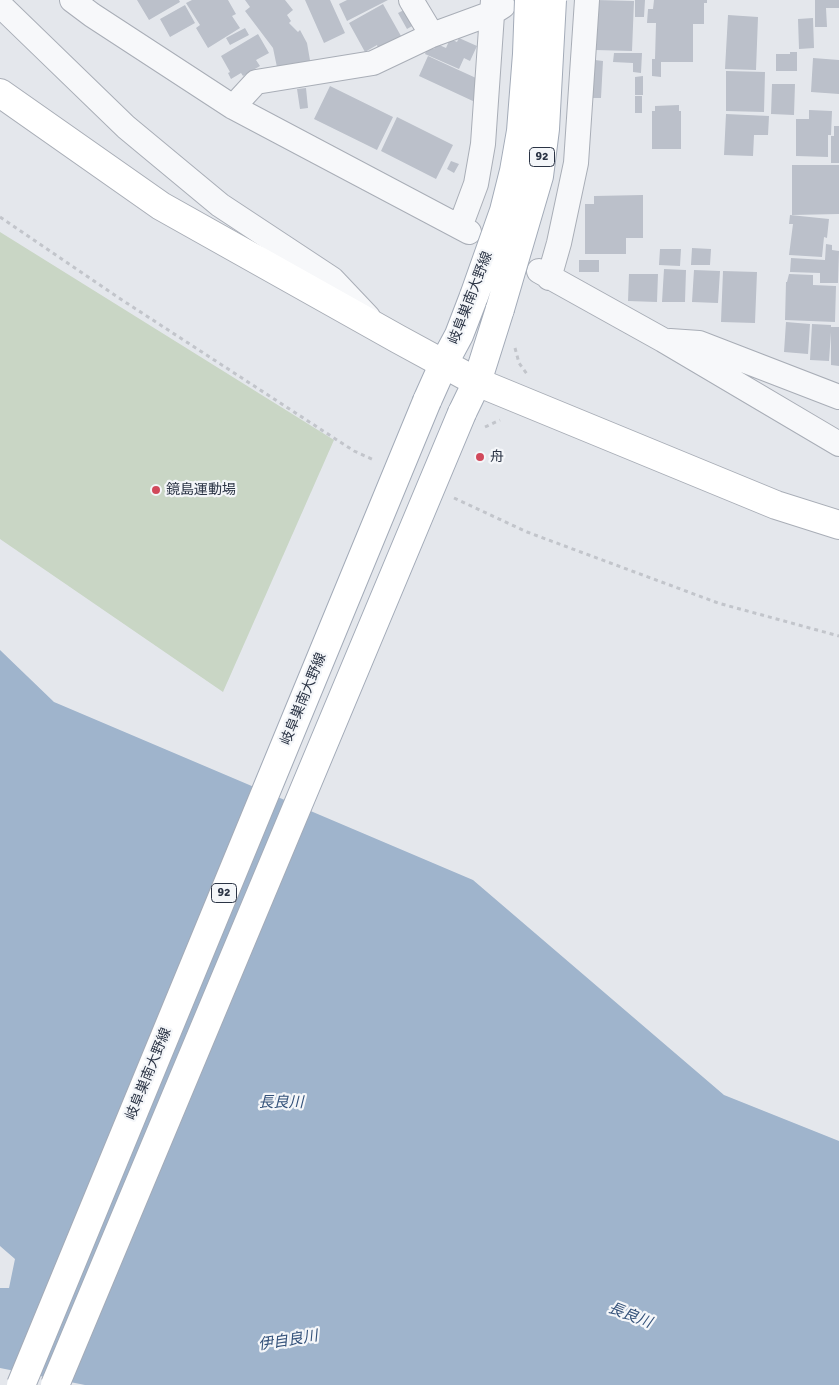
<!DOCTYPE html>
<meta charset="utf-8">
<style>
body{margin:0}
canvas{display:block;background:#e4e7ec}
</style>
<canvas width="839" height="1385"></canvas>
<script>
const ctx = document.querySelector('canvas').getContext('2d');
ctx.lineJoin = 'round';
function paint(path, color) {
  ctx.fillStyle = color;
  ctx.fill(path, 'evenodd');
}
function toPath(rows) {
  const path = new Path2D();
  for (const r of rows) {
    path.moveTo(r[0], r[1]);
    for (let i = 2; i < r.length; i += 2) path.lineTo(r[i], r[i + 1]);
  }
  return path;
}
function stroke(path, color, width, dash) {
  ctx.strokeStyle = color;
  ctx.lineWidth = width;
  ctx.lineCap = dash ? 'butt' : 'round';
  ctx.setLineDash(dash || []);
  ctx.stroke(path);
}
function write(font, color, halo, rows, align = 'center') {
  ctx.font = font + ' Signika,"Noto Sans JP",sans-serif';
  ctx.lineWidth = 4.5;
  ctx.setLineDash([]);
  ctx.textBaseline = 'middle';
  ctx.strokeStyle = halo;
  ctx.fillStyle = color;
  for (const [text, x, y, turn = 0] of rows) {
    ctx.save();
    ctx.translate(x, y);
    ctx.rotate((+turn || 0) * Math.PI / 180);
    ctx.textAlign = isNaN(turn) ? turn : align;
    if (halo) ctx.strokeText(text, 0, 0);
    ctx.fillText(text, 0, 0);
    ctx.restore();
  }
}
const green = toPath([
 [0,232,334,440,223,692,0,539]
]);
const water = toPath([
 [0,650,54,702,473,880,724,1095,839,1141,839,1385,85,1385,0,1368,0,1288,9,1288,15,1259,0,1246]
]);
const building = toPath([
 [137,0,179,0,180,2,149,20],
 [192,0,228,0,236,14,232,16,240,28,208,48,196,28,200,25,186,3],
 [245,0,285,0,293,10,287,15,291,21,289,23,298,32,300,30,307,43,311,66,278,72,273,48,245,11,250,7],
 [305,0,330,0,345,33,324,43],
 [347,0,388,0,347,21,339,4],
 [596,0,634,1,632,51,595,50],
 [635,0,645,0,644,17,635,17],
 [654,0,707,0,707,3,704,3,704,24,693,24,693,62,661,62,661,77,652,76,652,59,655,59,656,23,647,23,648,9,653,9],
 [815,0,839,0,839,8,826,8,827,27,815,27],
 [383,4,401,36,378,48,377,45,365,52,349,23],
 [185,5,195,23,170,37,160,19],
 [406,9,414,25,407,29,398,13],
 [728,15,758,17,756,70,725,69],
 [813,18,814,48,799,49,798,19],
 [245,28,249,35,230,45,226,38],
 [258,34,269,53,256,60,260,66,243,76,241,73,231,79,228,73,230,72,221,56],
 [459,38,477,46,470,61,464,58,459,69,425,54,428,46,434,49,437,44,446,48,450,39,457,42],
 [790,52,797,52,797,71,776,71,776,54,790,54],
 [614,53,642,53,641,73,633,72,633,63,613,62],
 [428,56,476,78,475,102,419,76],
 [813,58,839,60,839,94,811,92],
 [595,60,603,61,601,98,592,98],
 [726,71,765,72,764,112,726,111],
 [643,76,643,95,635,95,635,77],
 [772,84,795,84,794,115,771,114],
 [330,86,393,117,377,150,314,119],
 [306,88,308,108,300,109,297,89],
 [635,96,642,96,642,113,635,113],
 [679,105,679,111,681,111,681,149,652,149,652,111,655,111,655,106],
 [809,110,832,111,831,135,828,135,828,157,796,156,796,119,809,119],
 [726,114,769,116,768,135,754,135,753,156,724,155],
 [397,117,453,145,436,179,381,151],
 [834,126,839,126,839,163,831,163,831,136,834,136],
 [451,161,459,164,454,173,447,169],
 [792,165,839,165,839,214,792,215],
 [643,195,643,238,626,238,626,254,585,254,585,204,594,204,594,196],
 [790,215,829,219,827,238,824,237,822,257,789,255,793,224,789,224],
 [826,244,832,245,832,250,839,251,838,283,820,283,820,273,790,272,791,258,825,260],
 [692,248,711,249,710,265,691,265],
 [660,249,681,249,680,266,659,265],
 [579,260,599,260,599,272,579,272],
 [664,269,686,270,685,302,662,302],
 [694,270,720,271,718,303,692,302],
 [723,271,757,272,755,323,721,322],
 [629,274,658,274,657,302,628,301],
 [789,274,813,275,813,285,836,286,835,322,785,320,786,282,787,282],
 [786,322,810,324,808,354,784,352],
 [812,324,831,325,831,327,839,327,839,366,831,365,831,332,829,361,810,360]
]);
const path = toPath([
 [0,217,119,298,354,451,374,460],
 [515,348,519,363,527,374],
 [485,427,500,420],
 [454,498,527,532,718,603,839,636]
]);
const street = toPath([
 [72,0,92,15,233,107,469,232],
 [411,0,432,35,492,13,503,6],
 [0,5,126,127,220,205,332,279,368,317],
 [233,107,256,82,373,63,432,35],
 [460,227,476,184,483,144,493,0],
 [539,271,663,340,839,444],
 [549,278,559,243,576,163,587,0],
 [670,341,699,343,839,397]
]);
const secondary = toPath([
 [0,93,161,206,398,339,477,382,776,505,839,525]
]);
const primary = toPath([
 [427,401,444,363,459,335,474,296],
 [462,413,477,382,500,309]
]);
const primaryBridge = toPath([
 [474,296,504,211,514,171,521,131,527,54,529,0],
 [500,309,539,176,545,129,552,0],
 [21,1385,427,401],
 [55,1385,462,413]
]);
const markers = [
 [480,457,5,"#d1495b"],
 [156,490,5,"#d1495b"]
];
const shields = [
 [542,157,25],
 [224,893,25]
];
const shieldNames = [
 ["92",542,157],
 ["92",224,893]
];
const streetNames = [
 ["岐阜巣南大野線",471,298,-69],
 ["岐阜巣南大野線",304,699,-68],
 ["岐阜巣南大野線",149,1074,-68]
];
const poiNames = [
 ["舟",490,457],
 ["鏡島運動場",166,490]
];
const waterNames = [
 ["長良川",281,1103],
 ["長良川",630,1316,21],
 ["伊自良川",288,1341,-9]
];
paint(green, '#c9d6c5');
paint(water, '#9fb4cc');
paint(building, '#bbc0ca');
stroke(street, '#a9aeb7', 26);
stroke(secondary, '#a9aeb7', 30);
stroke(primary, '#a3abb8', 30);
stroke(path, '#c2c5cb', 3, [4, 4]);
stroke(street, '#f7f8fa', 24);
stroke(secondary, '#fff', 28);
stroke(primary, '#fff', 28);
stroke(primaryBridge, '#a3abb8', 30, []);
stroke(primaryBridge, '#fff', 28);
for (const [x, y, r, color] of markers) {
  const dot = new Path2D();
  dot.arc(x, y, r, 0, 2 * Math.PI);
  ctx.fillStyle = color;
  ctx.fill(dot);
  stroke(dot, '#f4f6f9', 2);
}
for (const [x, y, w] of shields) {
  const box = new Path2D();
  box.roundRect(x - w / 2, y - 9.5, w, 19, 4);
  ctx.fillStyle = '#f4f6f9';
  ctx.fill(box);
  stroke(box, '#2b3445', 1);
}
write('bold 12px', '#2b3445', null, shieldNames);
write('14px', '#2b3445', '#f4f6f9', streetNames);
write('14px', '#2b3445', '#f4f6f9', poiNames, 'left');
write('italic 15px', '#34527a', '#f4f6f9', waterNames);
</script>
